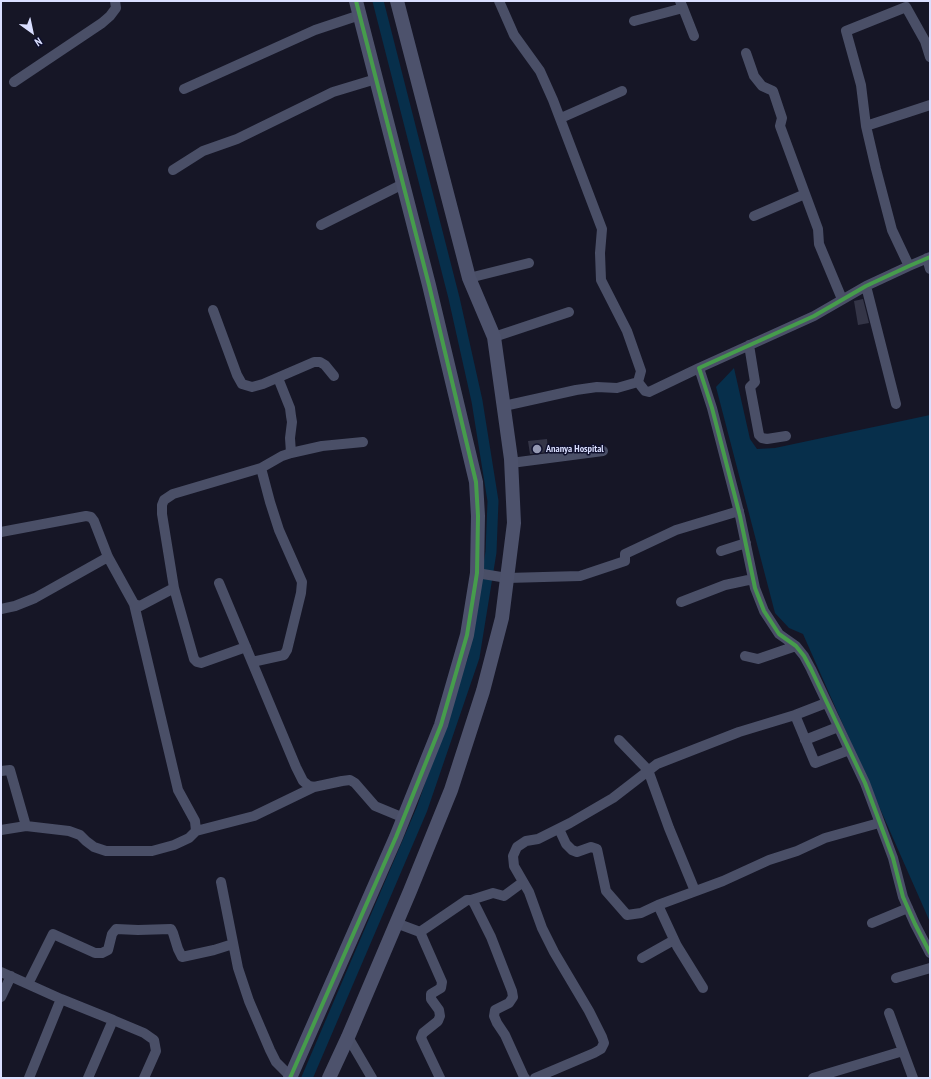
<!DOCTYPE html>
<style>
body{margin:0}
#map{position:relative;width:931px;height:1079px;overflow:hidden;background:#161626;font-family:"PT Sans Narrow",sans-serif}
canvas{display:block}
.frame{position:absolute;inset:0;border:2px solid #dadfff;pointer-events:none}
.north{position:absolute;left:12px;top:12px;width:40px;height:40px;-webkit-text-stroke:3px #0f102d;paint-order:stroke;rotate:147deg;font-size:11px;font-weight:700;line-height:16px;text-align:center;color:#dadfff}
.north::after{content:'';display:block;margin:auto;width:14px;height:18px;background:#dadfff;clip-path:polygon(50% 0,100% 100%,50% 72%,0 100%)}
</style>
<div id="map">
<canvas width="931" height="1079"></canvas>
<div class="frame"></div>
<div class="north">N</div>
</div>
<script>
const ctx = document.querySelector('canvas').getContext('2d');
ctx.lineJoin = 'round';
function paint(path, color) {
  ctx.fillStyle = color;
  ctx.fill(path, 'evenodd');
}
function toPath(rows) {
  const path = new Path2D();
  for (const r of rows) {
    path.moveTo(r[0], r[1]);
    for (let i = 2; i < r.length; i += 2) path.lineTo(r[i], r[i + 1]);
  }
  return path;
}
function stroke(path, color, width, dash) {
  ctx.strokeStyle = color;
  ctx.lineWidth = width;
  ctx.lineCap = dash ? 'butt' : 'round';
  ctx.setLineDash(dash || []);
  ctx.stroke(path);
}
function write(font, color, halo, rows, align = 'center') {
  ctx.font = font + ' "PT Sans Narrow",sans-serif';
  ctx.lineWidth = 3;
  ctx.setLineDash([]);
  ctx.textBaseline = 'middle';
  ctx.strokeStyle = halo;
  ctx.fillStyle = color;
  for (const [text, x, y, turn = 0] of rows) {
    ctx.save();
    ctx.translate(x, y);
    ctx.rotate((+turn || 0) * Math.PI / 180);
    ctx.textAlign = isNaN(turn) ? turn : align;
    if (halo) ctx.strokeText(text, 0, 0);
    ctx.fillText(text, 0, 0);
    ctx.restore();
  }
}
const water = toPath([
 [734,368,750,439,757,449,775,448,930,415,930,922,803,634,789,628,775,613,716,387]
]);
const canal = toPath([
 [307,1078,422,809,474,657,491,552,493,501,477,401,454,298,378,1]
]);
const building = toPath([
 [863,299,869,323,858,325,854,301],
 [547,439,548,452,530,454,528,441]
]);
const street = toPath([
 [499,1,514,35,540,71,553,100,602,229,600,253,601,280,627,331,641,371,638,382],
 [683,8,694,36],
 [634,21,683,8,680,1],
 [746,53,754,76,762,86,773,91,782,118,780,126,818,229,819,244,842,299],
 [14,82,102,23,110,16,116,8,115,1],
 [184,89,315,30,360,15],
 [561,118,622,91],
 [866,126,930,105],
 [173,170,203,151,237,139,333,92,376,79],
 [754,216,805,194],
 [321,225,403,184],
 [930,257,909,266,866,286,814,316,699,368,712,408,740,516,755,588,764,611,779,634,796,646,804,656,811,669,865,783,893,858,903,897,915,924,930,953],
 [927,258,930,269],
 [909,266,892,230,876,169,866,126,861,85,846,31,906,7,925,41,930,57],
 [469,278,529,263],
 [866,286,896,404],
 [213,310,237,375,242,384,252,387,263,384,314,362,320,362,325,365,334,376],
 [494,337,569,312],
 [749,345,755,382,750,387,759,435,762,438,767,439,786,436],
 [278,378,290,408,291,416,292,422,290,438,291,453],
 [504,406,576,390,597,387,617,388,638,382,645,391,649,392,699,368],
 [511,463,603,451],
 [1,532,86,516,91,517,94,521,108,557,134,604,140,606,174,588],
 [721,551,746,543],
 [477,573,507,578,580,576,625,561,625,554,676,530,739,511],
 [219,583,296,767,303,781,309,786,314,787,342,781,350,780,355,783,375,806,404,818],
 [681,602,725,585,753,579],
 [1,609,15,606,35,598,108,557],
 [246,647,201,663,197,662,194,659,174,588,162,514,162,505,164,500,173,494,261,468,282,456,291,453,322,446,363,442],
 [745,656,758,659,796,646],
 [252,662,284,655,287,650,301,593,302,582,279,530,270,502,261,468],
 [795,715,815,763,849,750],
 [619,740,648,770,669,828,695,891],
 [805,740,838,727],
 [1,771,10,770,26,826],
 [559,829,566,844,572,850,577,852,591,847,597,849,606,891,627,915,641,913,658,905,723,881,769,860,797,851,825,838,879,823],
 [1,830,26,826,69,831,80,835,86,841,94,847,106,851,152,851,174,845,189,838,196,831,195,821,178,790,134,604],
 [196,831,254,816,314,787],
 [221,882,238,968,249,1001,270,1050,276,1062,291,1077],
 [471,900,493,893,504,896,523,882],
 [658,905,677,946,703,988],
 [396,923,420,932,442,982,441,988,431,994,431,999,439,1010,440,1016,438,1021,423,1033,421,1038,440,1078],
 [872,923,908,908],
 [420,932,467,900,471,900,474,903,491,937,512,991,513,997,509,1003,495,1010,494,1016,497,1023,505,1035,524,1077,525,1078],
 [642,958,674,940],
 [1,972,61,999,113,1020,88,1078],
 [896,978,930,968],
 [28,984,53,934,95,953,102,953,108,950,112,934,116,929,138,930,171,929,173,933,178,949,182,957,214,950,233,944],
 [1,997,11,976],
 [889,1013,913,1078],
 [113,1020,144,1033,154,1040,156,1051,144,1078],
 [348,1037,372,1078],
 [29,1078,61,999],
 [535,1078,594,1053,601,1049,604,1043,602,1037,589,1011,554,952,542,928,529,892,514,866,513,856,517,847,526,841,538,839,570,823,613,798,657,764,739,732,795,715,826,703],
 [813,1078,903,1051]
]);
const secondary = toPath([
 [290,1078,396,837,441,725,467,635,477,573,478,516,476,482,429,285,356,1],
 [329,1078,348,1037,410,891,451,790,483,691,502,618,514,523,511,459,494,337,469,278,397,1]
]);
const cycleway = toPath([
 [930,257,909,266,866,286,814,316,699,368,712,408,740,516,755,588,764,611,779,634,796,646,804,656,811,669,865,783,893,858,903,897,915,924,930,953],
 [290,1078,396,837,441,725,467,635,477,573,478,516,476,482,429,285,356,1]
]);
const markers = [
 [537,449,5,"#9599b3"]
];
const poiNames = [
 ["Ananya Hospital",546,449]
];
paint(water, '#072f4b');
stroke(canal, '#072f4b', 11);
paint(building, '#343547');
stroke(street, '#4a4f67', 10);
stroke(secondary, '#4d526c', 14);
stroke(cycleway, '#469c4c', 4);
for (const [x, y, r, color] of markers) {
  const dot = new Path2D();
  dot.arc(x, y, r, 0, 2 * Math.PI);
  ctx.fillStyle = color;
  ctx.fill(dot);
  stroke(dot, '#0f102d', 1.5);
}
write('bold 10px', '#dadfff', '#0f102d', poiNames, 'left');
</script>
